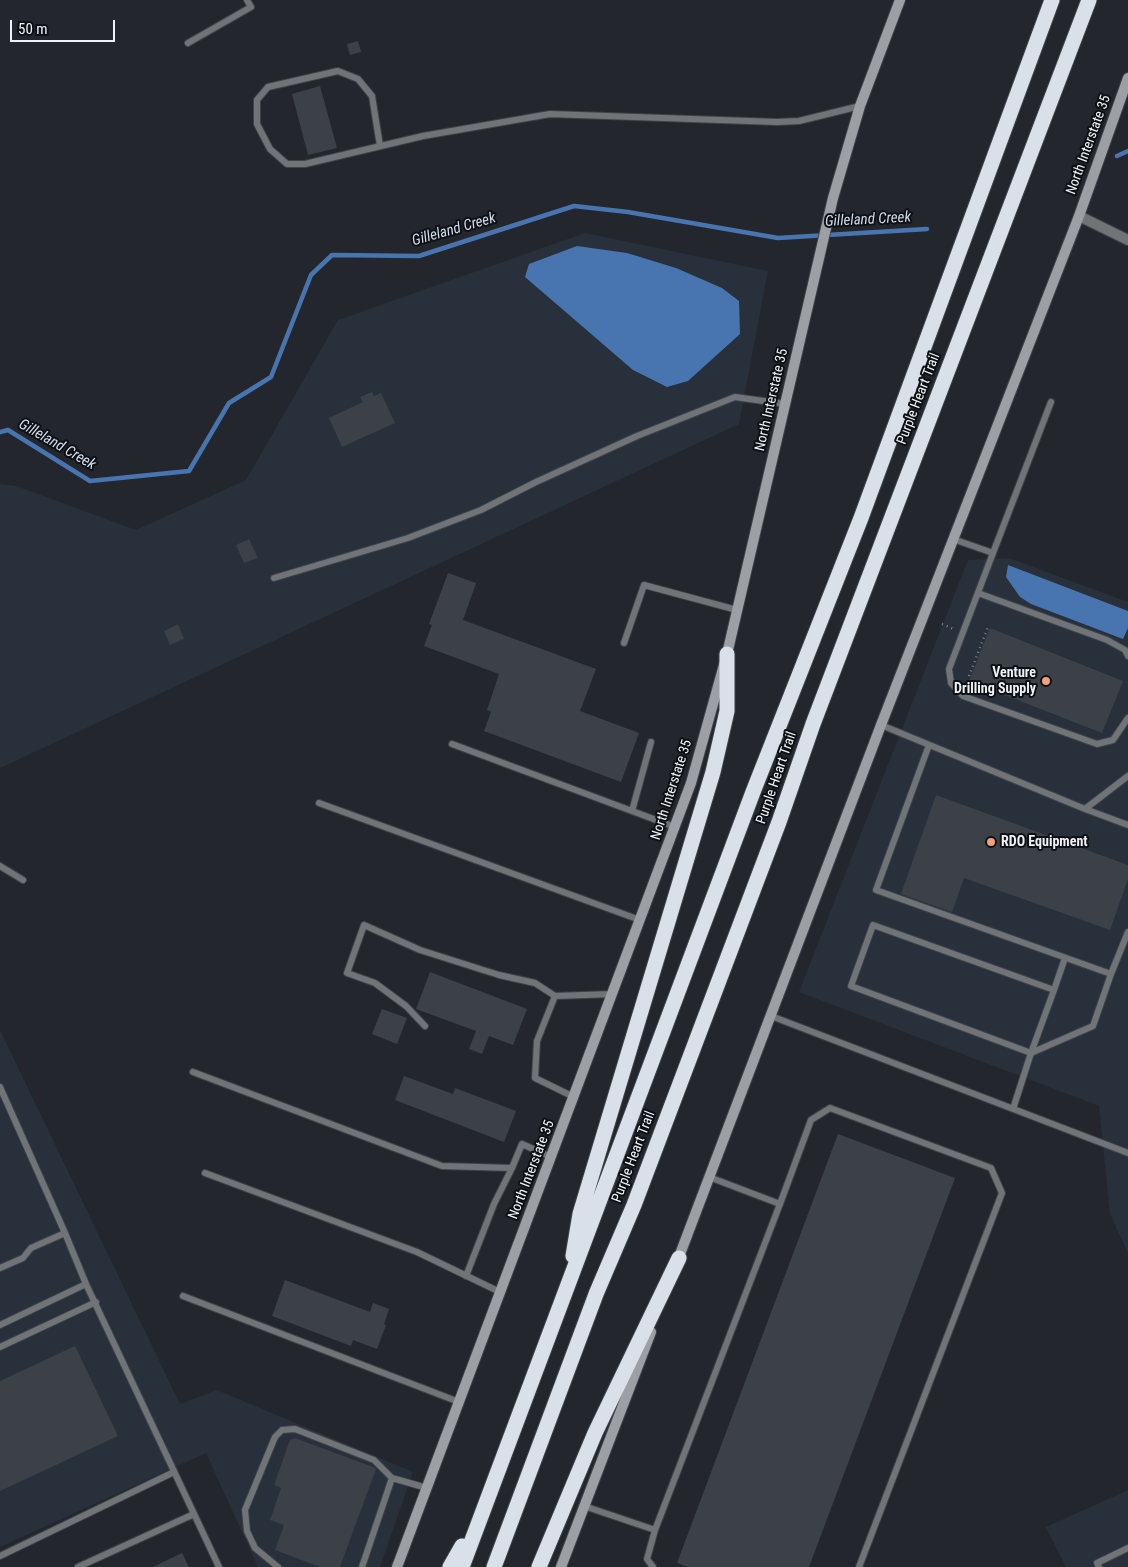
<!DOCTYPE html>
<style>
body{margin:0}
#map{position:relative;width:1128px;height:1567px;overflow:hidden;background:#23272d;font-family:"Roboto Condensed",sans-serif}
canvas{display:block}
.scale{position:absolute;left:10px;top:20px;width:105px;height:22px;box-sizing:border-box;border:2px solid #eef2f6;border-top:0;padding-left:6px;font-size:15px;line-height:18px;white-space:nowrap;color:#eef2f6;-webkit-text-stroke:4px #0e1013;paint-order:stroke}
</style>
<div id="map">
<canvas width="1128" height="1567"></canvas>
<div class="scale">50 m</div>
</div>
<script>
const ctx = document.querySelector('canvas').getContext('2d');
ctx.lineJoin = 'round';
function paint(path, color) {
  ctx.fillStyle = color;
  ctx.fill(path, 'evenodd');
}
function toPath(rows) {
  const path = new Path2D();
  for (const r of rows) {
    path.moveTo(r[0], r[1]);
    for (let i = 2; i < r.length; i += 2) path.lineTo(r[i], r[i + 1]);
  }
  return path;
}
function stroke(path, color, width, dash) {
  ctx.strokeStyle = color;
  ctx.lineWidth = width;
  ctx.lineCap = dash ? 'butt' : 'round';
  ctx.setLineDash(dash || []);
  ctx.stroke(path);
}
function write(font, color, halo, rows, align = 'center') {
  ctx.font = font + ' "Roboto Condensed",sans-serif';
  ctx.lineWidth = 4;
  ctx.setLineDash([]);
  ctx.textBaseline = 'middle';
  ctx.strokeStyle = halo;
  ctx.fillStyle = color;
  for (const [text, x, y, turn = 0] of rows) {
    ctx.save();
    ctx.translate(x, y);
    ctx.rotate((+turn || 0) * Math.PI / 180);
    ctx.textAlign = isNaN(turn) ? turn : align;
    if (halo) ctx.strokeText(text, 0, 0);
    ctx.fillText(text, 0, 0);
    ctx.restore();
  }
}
const built = toPath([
 [585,233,768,271,739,424,0,768,0,484,16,486,136,530,246,480,338,320],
 [1009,558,1128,602,1128,1253,1110,1214,1099,1106,799,992,968,560],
 [0,1030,180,1404,217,1390,413,1472,380,1567,258,1567,206,1453,0,1547],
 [1128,1490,1128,1567,1066,1567,1046,1527]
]);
const water = toPath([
 [577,246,627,253,676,268,722,288,739,301,740,334,688,381,667,387,633,370,525,277,529,264],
 [1008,565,1128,611,1128,628,1123,639,1031,604,1020,597,1006,577]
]);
const stream = toPath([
 [1117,156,1128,151],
 [0,432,8,430,90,481,189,471,229,403,271,377,311,275,332,255,419,256,574,206,628,212,778,238,927,229]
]);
const building = toPath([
 [358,41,361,52,350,55,347,44],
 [320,86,337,148,308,155,292,94],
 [372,392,374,396,381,393,395,423,342,447,329,418,363,402,360,397],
 [249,539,258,558,244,563,236,545],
 [448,573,476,583,463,620,596,669,580,711,639,733,621,782,484,731,491,712,487,710,499,674,424,646,432,625,429,624],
 [178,624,184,639,170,645,164,631],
 [990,628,1123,681,1102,733,969,681],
 [936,795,1128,865,1128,879,1110,930,964,878,952,912,901,894],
 [430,972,527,1009,513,1045,489,1036,482,1054,469,1049,476,1031,416,1009],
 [382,1009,407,1018,397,1044,372,1034],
 [404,1076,453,1094,455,1088,516,1111,504,1142,395,1100],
 [838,1134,955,1178,809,1567,688,1567,677,1563],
 [285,1280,370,1312,373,1303,389,1309,384,1324,386,1325,377,1349,353,1340,351,1346,272,1316],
 [75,1346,118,1436,0,1491,0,1381],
 [295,1438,373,1467,376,1469,340,1567,320,1567,275,1550,284,1525,270,1520,281,1488,274,1485,290,1440],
 [182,1553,189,1567,153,1567]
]);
const path = toPath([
 [942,624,954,629],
 [969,676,988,627]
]);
const service = toPath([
 [188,43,251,7,247,0],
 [380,146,372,96,358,79,338,71,268,87,257,100,257,124,270,149,287,164,305,164,423,136,550,114,777,122,799,121,860,106],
 [953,539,993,553,949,669,951,683,963,696,1097,744,1113,740,1128,718],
 [993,553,1051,402],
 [274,578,408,538,481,510,536,482,637,436,735,397,785,404],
 [978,593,1107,640,1125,650,1128,656],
 [624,643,644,585,737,610],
 [881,725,1085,809,1128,776],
 [452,744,675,827],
 [929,745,876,890,1111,974,1093,1026,1031,1053,1013,1109],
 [319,803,640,920],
 [1085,809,1128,825],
 [632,811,651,742],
 [0,866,23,880],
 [873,925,1054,990,1031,1053,851,986,873,925],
 [1111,974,1128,932],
 [1054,990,1065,958],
 [555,996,613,994],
 [771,1016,1128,1153],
 [425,1026,406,1006,375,983,347,973,364,925,420,950,499,975,535,983,555,996,537,1041,535,1078,574,1097],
 [193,1072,442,1166,512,1168,522,1144,551,1157],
 [0,1087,65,1233,31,1248,23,1258,0,1268],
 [205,1173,417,1252,500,1292],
 [709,1177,780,1204],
 [466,1276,494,1204,512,1168],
 [86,1284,219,1567],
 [183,1296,459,1402],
 [0,1325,86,1284,65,1233],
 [0,1347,96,1302],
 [584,1506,655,1530],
 [0,1556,174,1472],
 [78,1567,194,1514],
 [278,1567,255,1548,247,1531,245,1510,275,1437,282,1430,295,1429,374,1460,392,1478,427,1488],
 [362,1567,392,1478],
 [653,1567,647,1559,655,1530,780,1204,811,1120,830,1108,991,1168,1002,1193,859,1567],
 [1099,1567,1097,1563,1128,1548]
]);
const tertiary = toPath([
 [1079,216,1128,240]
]);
const secondary = toPath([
 [677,1262,881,725,1079,216,1128,78],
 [397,1567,691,783,727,654,833,198,860,106,900,0],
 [561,1567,651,1332]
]);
const motorway = toPath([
 [573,1256,580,1214,713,772,727,711,727,654],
 [450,1567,462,1546],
 [462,1567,753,792,861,518,1052,0],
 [494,1567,596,1294,634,1205,779,822,813,724,1089,0],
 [539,1567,595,1433,679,1258]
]);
const markers = [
 [1046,681,5,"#f1a17c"],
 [991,842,5,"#f1a17c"]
];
const streetNames = [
 ["North Interstate 35",1089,145,-70],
 ["Purple Heart Trail",919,399,-69],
 ["North Interstate 35",772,400,-77],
 ["Purple Heart Trail",777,778,-71],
 ["North Interstate 35",672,790,-72],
 ["Purple Heart Trail",634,1157,-69],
 ["North Interstate 35",532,1170,-69]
];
const poiNames = [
 ["Venture",1036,673],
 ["Drilling Supply",1036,689],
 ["RDO Equipment",1001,842,"left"]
];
const waterNames = [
 ["Gilleland Creek",868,220,-3],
 ["Gilleland Creek",454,230,-16],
 ["Gilleland Creek",57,445,30]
];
paint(built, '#27303b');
paint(water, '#4875af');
stroke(stream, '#4875af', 4.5);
paint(building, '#3c4148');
stroke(service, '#3f4349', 8);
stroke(tertiary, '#3f4349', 12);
stroke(secondary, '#3f4349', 12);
stroke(motorway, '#3f4349', 17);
stroke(path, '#7f8388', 2.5, [1, 4]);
stroke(service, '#717477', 6);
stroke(tertiary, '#717477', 10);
stroke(secondary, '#9ca0a5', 10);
stroke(motorway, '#dae0e9', 15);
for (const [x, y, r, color] of markers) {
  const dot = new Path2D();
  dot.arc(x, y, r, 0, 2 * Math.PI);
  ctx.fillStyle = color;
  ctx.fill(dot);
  stroke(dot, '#0e1013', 2);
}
write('14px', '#eef2f6', '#0e1013', streetNames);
write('bold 14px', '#eef2f6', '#0e1013', poiNames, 'right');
write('italic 15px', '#d0ddee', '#0e1013', waterNames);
</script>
